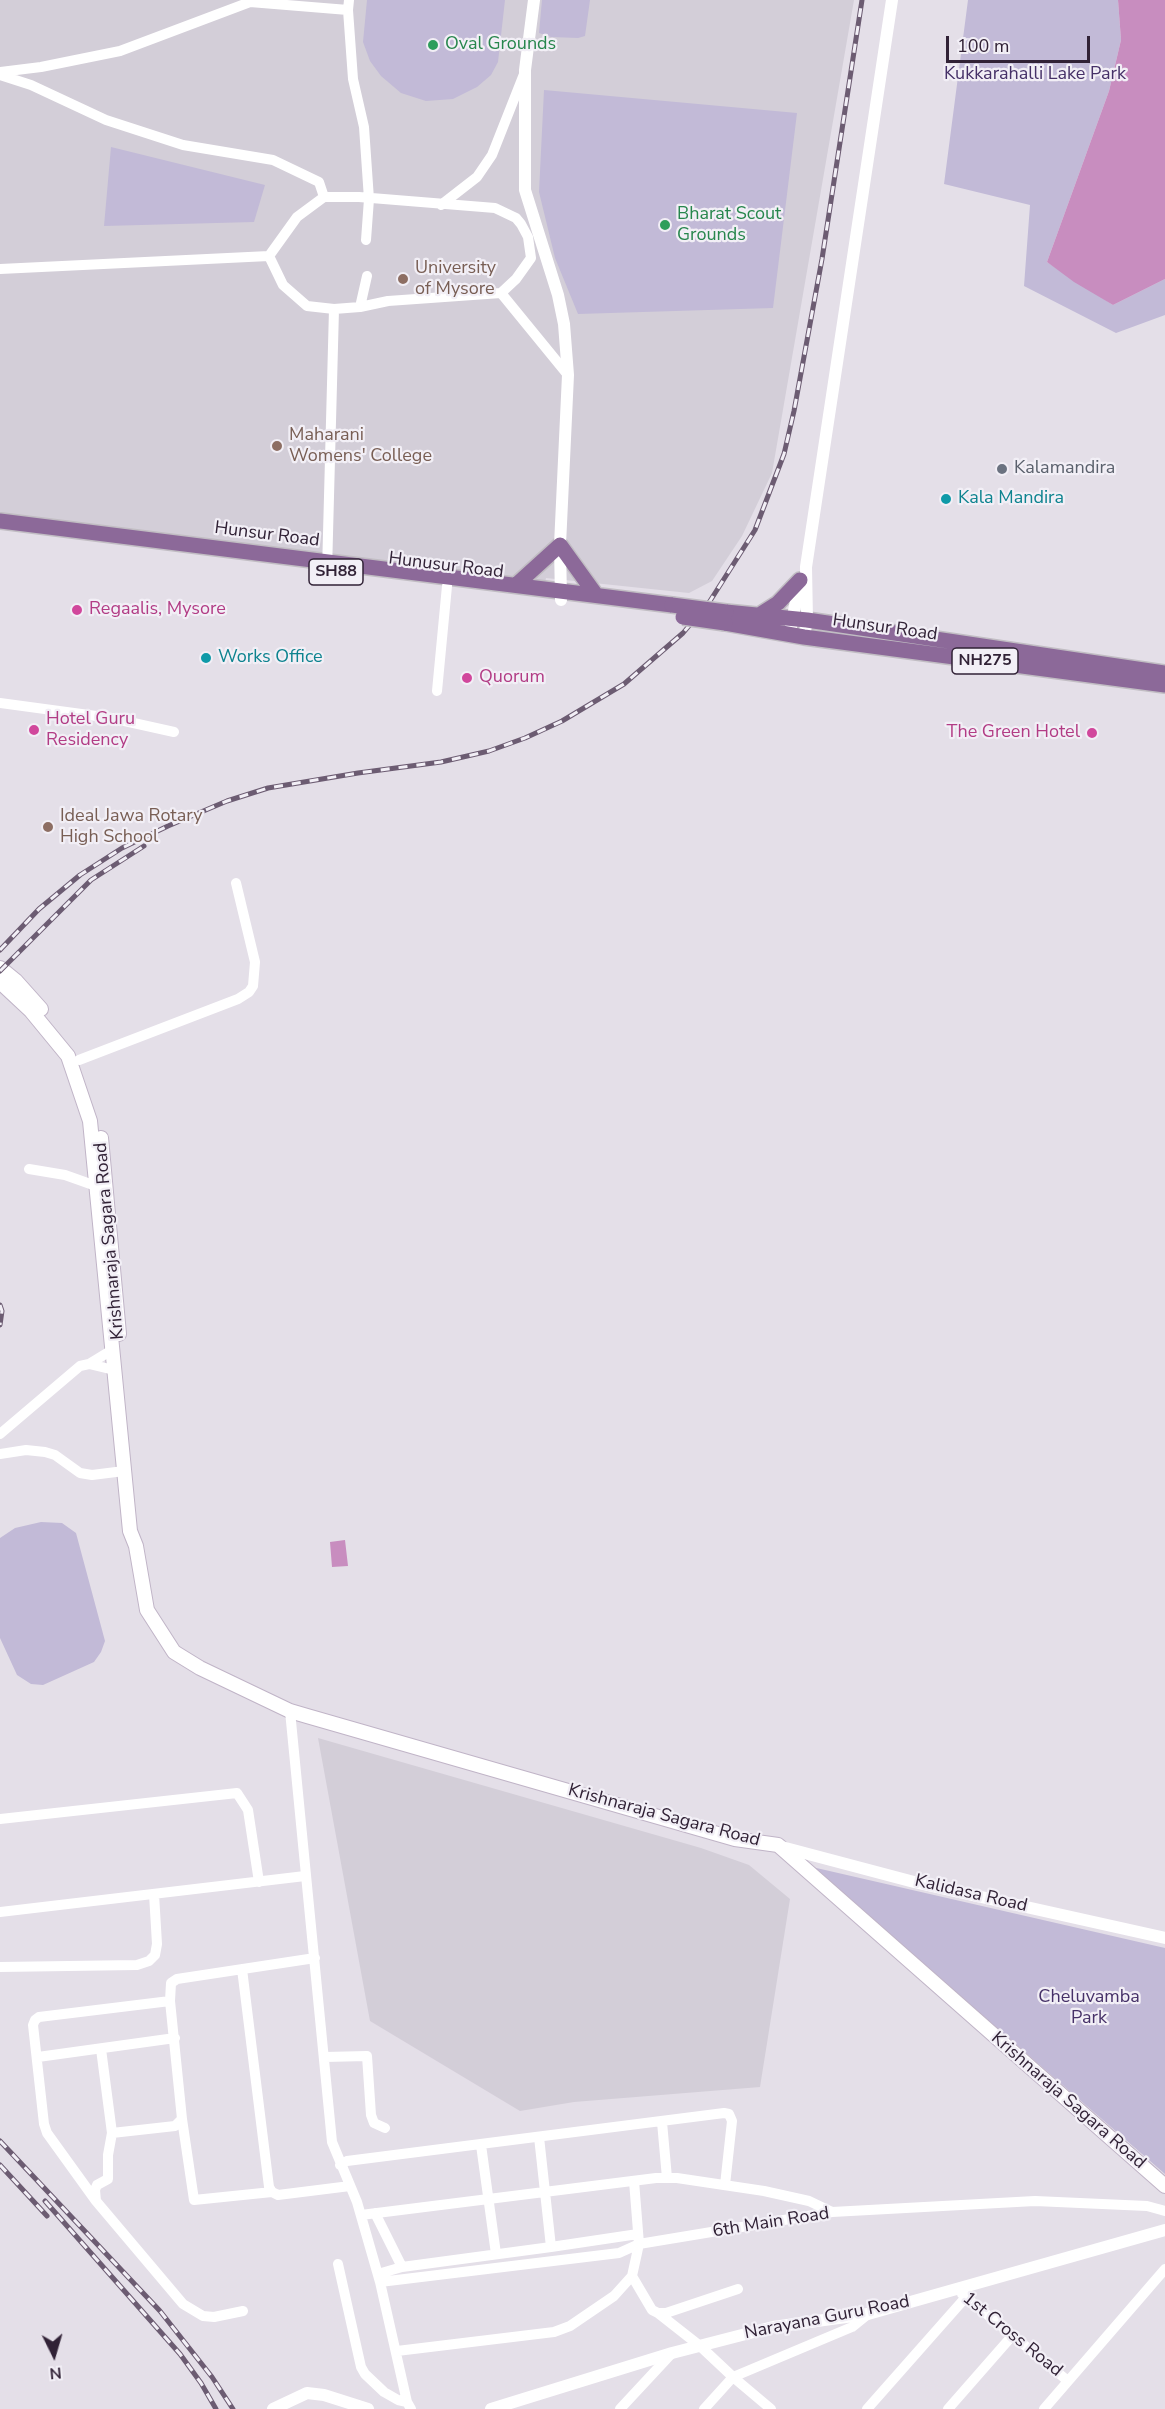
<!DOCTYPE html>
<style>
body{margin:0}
#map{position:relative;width:1165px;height:2409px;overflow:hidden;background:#e4dfe8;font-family:"Nunito Sans",sans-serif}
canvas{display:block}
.north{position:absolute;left:24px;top:2325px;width:60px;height:60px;-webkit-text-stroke:4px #f2eff6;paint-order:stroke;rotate:175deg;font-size:16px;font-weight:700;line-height:24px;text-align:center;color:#312236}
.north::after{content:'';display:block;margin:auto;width:21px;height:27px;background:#312236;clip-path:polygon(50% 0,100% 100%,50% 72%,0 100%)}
.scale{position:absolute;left:946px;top:36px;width:144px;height:27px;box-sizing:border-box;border:3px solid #312236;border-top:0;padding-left:8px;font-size:18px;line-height:21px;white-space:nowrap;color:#312236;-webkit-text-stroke:4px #f2eff6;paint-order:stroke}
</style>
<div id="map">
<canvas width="1165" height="2409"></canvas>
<div class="north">N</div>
<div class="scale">100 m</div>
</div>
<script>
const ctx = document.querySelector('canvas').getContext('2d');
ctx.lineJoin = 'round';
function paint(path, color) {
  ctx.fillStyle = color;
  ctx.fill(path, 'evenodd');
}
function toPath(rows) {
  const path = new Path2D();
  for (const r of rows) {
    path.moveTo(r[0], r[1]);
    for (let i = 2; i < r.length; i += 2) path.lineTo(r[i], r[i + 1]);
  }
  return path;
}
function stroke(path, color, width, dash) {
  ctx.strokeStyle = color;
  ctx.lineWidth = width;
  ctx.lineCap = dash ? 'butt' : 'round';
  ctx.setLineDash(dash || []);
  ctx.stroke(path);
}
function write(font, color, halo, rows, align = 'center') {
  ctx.font = font + ' "Nunito Sans",sans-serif';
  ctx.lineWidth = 4.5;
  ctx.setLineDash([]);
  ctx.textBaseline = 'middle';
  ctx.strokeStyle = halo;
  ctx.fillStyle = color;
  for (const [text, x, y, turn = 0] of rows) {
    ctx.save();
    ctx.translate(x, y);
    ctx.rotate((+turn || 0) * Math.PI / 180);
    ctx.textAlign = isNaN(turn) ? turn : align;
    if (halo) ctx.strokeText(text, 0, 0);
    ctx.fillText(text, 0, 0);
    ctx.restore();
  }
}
const built = toPath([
 [0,0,854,0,772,473,742,536,712,581,689,593,546,578,545,584,0,513],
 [318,1738,701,1848,749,1865,790,1899,760,2087,574,2102,520,2111,370,2021]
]);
const green = toPath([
 [367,0,505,0,498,62,491,75,477,87,453,99,426,101,401,93,381,76,370,61,363,42],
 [542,0,590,0,585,36,578,38,551,37,539,33],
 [968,0,1118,0,1121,40,1109,91,1047,262,1113,305,1165,279,1165,315,1116,333,1024,286,1030,205,944,184],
 [544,90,797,113,773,308,578,314,555,258,539,192],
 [111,147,265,185,254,222,104,226],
 [41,1522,62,1523,76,1533,105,1641,101,1652,94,1662,43,1685,31,1684,17,1675,0,1638,0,1538,15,1528],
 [812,1867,1165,1948,1165,2174]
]);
const water = toPath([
 [1118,0,1165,0,1165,279,1113,305,1074,282,1047,262,1109,91,1121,40],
 [345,1540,348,1566,332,1567,330,1542]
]);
const minor = toPath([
 [349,0,348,10,353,79,364,127,369,199,366,240],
 [0,72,41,67,120,51,250,2,348,10],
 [0,75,31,85,106,120,183,145,273,160,319,182,324,197],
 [324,197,359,197,495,208,516,218,521,224,528,237,531,258,516,279,501,293,388,301,360,307,334,309,307,306,283,285,269,256,297,217,324,197],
 [441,205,477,177,492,155,524,74],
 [0,269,269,256],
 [501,293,568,375],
 [360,307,367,276],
 [327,571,334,309],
 [437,691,447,586],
 [0,703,111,718,174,732],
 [79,1060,238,999,249,992,253,986,255,962,236,883],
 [29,1169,65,1175,96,1186],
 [89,1364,112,1350],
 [0,1434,80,1366,89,1364,114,1370],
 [0,1454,26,1450,45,1452,55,1455,80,1473,92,1475,124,1471],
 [290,1711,332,2142,357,2202,380,2282,407,2402,411,2409],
 [0,1819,237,1793,248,1810,259,1882],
 [0,1912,305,1876],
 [0,1967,137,1965,149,1961,155,1955,157,1944,154,1894],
 [242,1969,269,2187,272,2192,278,2195,350,2186],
 [170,2001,39,2017,35,2020,33,2025,44,2124,47,2133,96,2201,183,2304,203,2316,214,2317,243,2311],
 [38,2057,175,2038],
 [325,2057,367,2056,371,2115,374,2123,385,2128],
 [182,2119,194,2200,272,2192],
 [662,2122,667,2178],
 [112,2133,175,2126,182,2119,170,2001,171,1983,177,1979,315,1958],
 [481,2145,496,2254],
 [340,2165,347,2161,724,2113,729,2114,732,2121,725,2185],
 [96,2201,95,2190,97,2185,108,2179,108,2155,112,2133,101,2049],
 [375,2213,402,2267,551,2247,539,2137],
 [361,2215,656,2178,677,2178,764,2191,809,2201,832,2212],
 [551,2247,638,2234],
 [338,2264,361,2367,365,2374,384,2392,398,2400,407,2402],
 [378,2274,402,2267],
 [632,2276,652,2310,658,2313,666,2313,738,2289],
 [380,2282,619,2253,639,2244,832,2212,1035,2201,1147,2206,1165,2211],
 [962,2294,1068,2381],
 [658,2313,700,2346,733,2377,771,2409],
 [397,2351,554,2332,570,2326,614,2296,632,2276,639,2244,634,2181],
 [620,2409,672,2353],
 [704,2409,733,2377,852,2327,868,2314],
 [867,2409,966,2297],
 [948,2409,1012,2336],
 [1044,2409,1165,2269]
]);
const tertiary = toPath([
 [534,0,525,70,525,190,558,295,564,324,568,375,560,545,561,600],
 [791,627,800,579],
 [804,637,807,620,806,567,892,0],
 [778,1846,914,1882,1165,1938],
 [273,2409,307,2393,324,2395,368,2409],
 [491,2409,672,2353,773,2327,868,2314,1165,2230]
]);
const secondary = toPath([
 [0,968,16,981,41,1009],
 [0,982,31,1011,68,1056,90,1121,130,1531,136,1546,147,1610,174,1652,200,1668,290,1711,307,1716,735,1839,778,1845,1165,2186],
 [101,1138,119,1334]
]);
const primary = toPath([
 [0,521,672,605],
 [516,585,560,545,596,595],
 [726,612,807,620,1165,673],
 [756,617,778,603,800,580],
 [725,623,804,637,1165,685]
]);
const rail = toPath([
 [0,950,39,909,80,875,122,848,168,826,227,801,268,788,358,773,441,762,489,751,525,738,562,721,624,684,683,633,710,601,755,530,784,454,794,411,822,259,862,0],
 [0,971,91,880,144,846],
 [0,1305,2,1311,0,1325],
 [0,2141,160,2311,212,2377,233,2409],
 [0,2165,47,2216],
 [45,2201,180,2354,201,2383,216,2409]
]);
const primaryBridge = toPath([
 [672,605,726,612],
 [683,617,725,623]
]);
const markers = [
 [433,45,6,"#2e9e5b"],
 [665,225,6,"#2e9e5b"],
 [403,279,6,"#8d6e63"],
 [277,446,6,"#8d6e63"],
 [1002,469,6,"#6b7280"],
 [946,499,6,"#0f9aa8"],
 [77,610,6,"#d1479c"],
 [206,658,6,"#0f9aa8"],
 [467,678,6,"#d1479c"],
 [34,730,6,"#d1479c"],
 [1092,733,6,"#d1479c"],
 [48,827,6,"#8d6e63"]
];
const shields = [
 [336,572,54],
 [985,661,66]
];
const shieldNames = [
 ["SH88",336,572],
 ["NH275",985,661]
];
const leisureNames = [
 ["Oval Grounds",445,45],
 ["Bharat Scout",677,215],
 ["Grounds",677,236]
];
const parkNames = [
 ["Kukkarahalli Lake Park",1035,75],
 ["Cheluvamba",1089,1998],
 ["Park",1089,2019]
];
const educationNames = [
 ["University",415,269],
 ["of Mysore",415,290],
 ["Maharani",289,436],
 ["Womens' College",289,457],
 ["Ideal Jawa Rotary",60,817],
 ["High School",60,838]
];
const worshipNames = [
 ["Kalamandira",1014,469]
];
const cultureNames = [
 ["Kala Mandira",958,499],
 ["Works Office",218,658]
];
const streetNames = [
 ["Hunsur Road",267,535,7],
 ["Hunusur Road",446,566,7],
 ["Hunsur Road",885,628,8],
 ["Krishnaraja Sagara Road",110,1241,-95],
 ["Krishnaraja Sagara Road",664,1816,15],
 ["Kalidasa Road",971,1894,13],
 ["Krishnaraja Sagara Road",1068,2101,41],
 ["6th Main Road",771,2223,-9],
 ["Narayana Guru Road",827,2318,-11],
 ["1st Cross Road",1012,2335,39]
];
const hotelNames = [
 ["Regaalis, Mysore",89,610],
 ["Quorum",479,678],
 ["Hotel Guru",46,720],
 ["Residency",46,741],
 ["The Green Hotel",1080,733,"right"]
];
paint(built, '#d3ced8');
paint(green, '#c2bad7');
paint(water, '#c88dbf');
stroke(secondary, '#c0b4c7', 16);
stroke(primary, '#c1bdc3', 18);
stroke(minor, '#fff', 10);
stroke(tertiary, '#fff', 12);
stroke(secondary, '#fff', 14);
stroke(primary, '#8c6999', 15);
stroke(rail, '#6c5c72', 5);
stroke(rail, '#f2eff6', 3, [9]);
stroke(primaryBridge, '#c1bdc3', 18, []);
stroke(primaryBridge, '#8c6999', 15);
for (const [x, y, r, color] of markers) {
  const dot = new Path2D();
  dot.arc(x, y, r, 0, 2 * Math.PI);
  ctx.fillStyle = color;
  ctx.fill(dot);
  stroke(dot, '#f2eff6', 2);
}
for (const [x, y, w] of shields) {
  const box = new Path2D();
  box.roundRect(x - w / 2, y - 13, w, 26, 4.5);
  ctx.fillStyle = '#f2eff6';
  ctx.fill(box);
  stroke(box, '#312236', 1.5);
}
write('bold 16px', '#312236', null, shieldNames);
write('18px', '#27864d', '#f2eff6', leisureNames, 'left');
write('18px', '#463168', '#f2eff6', parkNames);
write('18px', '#785e54', '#f2eff6', educationNames, 'left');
write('18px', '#5b616d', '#f2eff6', worshipNames, 'left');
write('18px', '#0d838f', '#f2eff6', cultureNames, 'left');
write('18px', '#312236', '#f2eff6', streetNames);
write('18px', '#b23c85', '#f2eff6', hotelNames, 'left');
</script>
